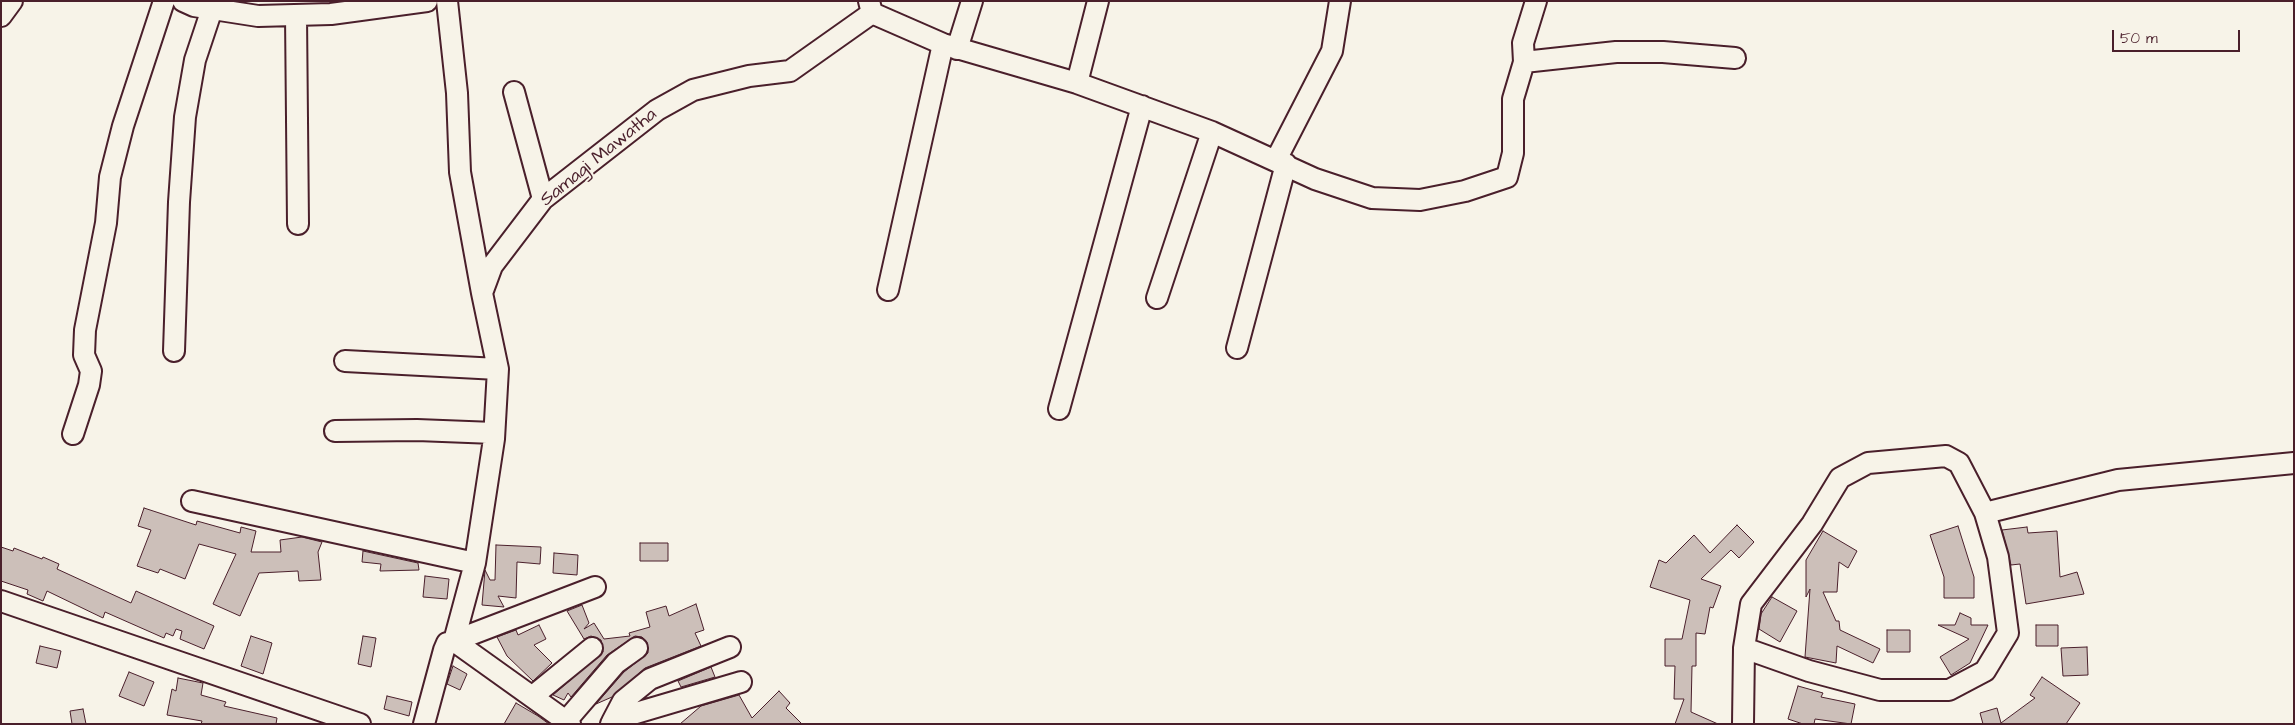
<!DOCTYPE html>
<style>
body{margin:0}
#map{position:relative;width:2295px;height:725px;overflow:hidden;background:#f7f3e8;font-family:"Architects Daughter",sans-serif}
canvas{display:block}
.frame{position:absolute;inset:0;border:2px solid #4a1f2b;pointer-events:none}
.scale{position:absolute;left:2112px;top:30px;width:128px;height:22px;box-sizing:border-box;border:2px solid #4a1f2b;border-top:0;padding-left:6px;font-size:15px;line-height:18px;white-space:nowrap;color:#4a1f2b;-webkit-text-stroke:4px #f7f3e8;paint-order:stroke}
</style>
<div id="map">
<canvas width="2295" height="725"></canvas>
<div class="frame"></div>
<div class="scale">50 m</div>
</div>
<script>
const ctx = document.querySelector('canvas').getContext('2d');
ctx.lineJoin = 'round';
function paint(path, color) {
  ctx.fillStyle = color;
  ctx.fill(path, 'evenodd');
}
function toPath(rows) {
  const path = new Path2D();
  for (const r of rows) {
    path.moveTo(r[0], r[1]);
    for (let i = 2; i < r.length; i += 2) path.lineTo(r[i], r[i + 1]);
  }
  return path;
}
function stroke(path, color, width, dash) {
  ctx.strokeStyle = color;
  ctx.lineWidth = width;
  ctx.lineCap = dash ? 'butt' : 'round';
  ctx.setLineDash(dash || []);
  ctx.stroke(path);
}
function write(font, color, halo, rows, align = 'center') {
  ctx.font = font + ' "Architects Daughter",sans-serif';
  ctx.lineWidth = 4;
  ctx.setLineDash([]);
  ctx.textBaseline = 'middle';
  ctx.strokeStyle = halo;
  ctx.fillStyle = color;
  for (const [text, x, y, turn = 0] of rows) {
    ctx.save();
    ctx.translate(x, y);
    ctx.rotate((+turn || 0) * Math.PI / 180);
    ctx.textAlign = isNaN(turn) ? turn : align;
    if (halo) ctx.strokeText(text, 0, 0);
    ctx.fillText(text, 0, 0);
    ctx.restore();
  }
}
const building = toPath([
 [144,508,196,525,197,521,240,533,241,527,256,531,251,552,281,552,280,540,302,537,322,542,318,552,321,580,299,581,298,571,259,573,240,616,213,604,236,554,199,544,185,579,160,569,158,573,137,566,151,530,138,526,144,508],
 [1737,525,1754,542,1739,558,1731,550,1701,579,1721,586,1713,608,1710,607,1705,634,1696,633,1696,666,1692,666,1691,712,1718,724,1675,724,1684,699,1674,699,1675,666,1665,666,1665,639,1682,639,1690,600,1650,587,1659,560,1666,563,1694,535,1710,553,1737,525],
 [1958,526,1974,577,1974,598,1944,598,1944,577,1930,535,1958,526],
 [2027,527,2028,533,2057,531,2060,577,2077,572,2084,594,2026,604,2020,564,2011,565,2002,530,2027,527],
 [1823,531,1857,551,1848,568,1839,562,1837,592,1823,592,1836,621,1839,621,1840,630,1880,649,1873,663,1837,646,1836,663,1805,657,1810,589,1806,597,1806,560,1823,531],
 [640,543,668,543,668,561,640,561,640,543],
 [496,545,541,547,540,564,517,562,516,598,498,596,504,607,482,605,485,570,490,580,495,580,496,545],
 [1,547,13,551,14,548,42,559,43,557,59,564,57,569,131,603,136,591,214,626,204,649,180,639,182,631,176,629,173,636,166,633,164,638,105,612,103,618,47,591,43,601,27,594,28,590,1,581,1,547],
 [363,551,418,563,419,570,380,571,381,564,362,562,363,551],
 [554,553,578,555,577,575,553,573,554,553],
 [425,576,449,579,447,599,423,597,425,576],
 [1772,597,1797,611,1780,642,1759,629,1761,614,1772,597],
 [696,604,704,630,695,633,701,646,645,668,612,697,596,704,624,672,648,653,647,642,642,637,635,636,607,655,571,697,568,693,564,700,553,695,603,652,601,640,591,636,584,639,567,611,582,605,589,623,584,629,594,623,604,639,630,636,629,633,650,627,646,612,666,606,669,616,696,604],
 [1960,613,1971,618,1971,625,1988,625,1970,663,1951,675,1940,657,1969,639,1938,625,1955,625,1960,613],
 [539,625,546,639,534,645,552,663,533,681,507,656,497,637,516,630,518,635,539,625],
 [2036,625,2058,625,2058,646,2036,646,2036,625],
 [1887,630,1910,630,1910,652,1887,652,1887,630],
 [251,636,272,643,263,674,241,666,251,636],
 [363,636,376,638,371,667,358,664,363,636],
 [40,646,61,651,57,668,36,663,40,646],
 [2087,647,2088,675,2063,676,2061,648,2087,647],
 [453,666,467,674,460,690,447,684,453,666],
 [711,667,715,677,681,687,678,681,711,667],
 [129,672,154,682,144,706,119,696,129,672],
 [2042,677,2080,703,2066,724,1983,724,1980,713,1997,708,2001,723,2035,698,2030,695,2042,677],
 [178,678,203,683,201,695,226,702,224,706,277,718,276,724,201,724,202,721,167,715,172,689,176,691,178,678],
 [1798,686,1823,693,1821,697,1855,704,1851,724,1815,719,1814,724,1803,724,1788,719,1798,686],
 [779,691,790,703,786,708,802,724,680,724,701,706,739,695,752,718,779,691],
 [387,696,412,702,409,716,384,709,387,696],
 [516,703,538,716,549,724,504,724,516,703],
 [83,709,86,724,72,724,70,711,83,709]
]);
const minor = toPath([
 [183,1,194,6,258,16,331,14,427,1],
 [447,1,457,93,460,172,482,293],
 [872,13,943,44,1077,83,1212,132,1315,179,1372,198,1420,200,1465,191,1507,177,1513,153,1513,99,1524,62,1523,43,1536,1],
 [296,15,298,224],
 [1,16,12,1],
 [957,49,972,1],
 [1524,62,1616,52,1663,52,1735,58],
 [1077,83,1098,1],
 [514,92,543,199],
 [1276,160,1332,51,1340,1],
 [888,290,943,44],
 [1157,298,1212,132],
 [1237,348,1286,164],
 [174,351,179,202,185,117,195,60,212,9],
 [345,361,498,369],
 [1059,409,1142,106],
 [335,431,417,430,494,433],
 [73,434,89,385,91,371,84,355,85,330,106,223,110,177,123,126,164,1],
 [192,501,475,563],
 [1,601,360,724],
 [454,641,595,587],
 [454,641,570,724],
 [1744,648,1809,671,1880,690,1949,690,1985,671,2008,633,1998,557,1985,513],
 [533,696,592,648],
 [566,721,616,663,637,648],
 [612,722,623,701,650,679,730,647],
 [424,724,444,650,447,643,454,641,475,563,494,439,498,369,482,293,492,266,543,199,657,110,693,90,749,76,790,71,872,13,869,1],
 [611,724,619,718,741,682],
 [1743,724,1744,648,1751,604,1812,524,1840,478,1868,463,1946,456,1959,463,1985,513,2118,480,2294,463]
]);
const streetNames = [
 ["Samagi Mawatha",599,158,-39]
];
paint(building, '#ccbfb9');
stroke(building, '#4a1f2b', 1);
stroke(minor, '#4a1f2b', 24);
stroke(minor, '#f7f3e8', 20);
write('19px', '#4a1f2b', '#f7f3e8', streetNames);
</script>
